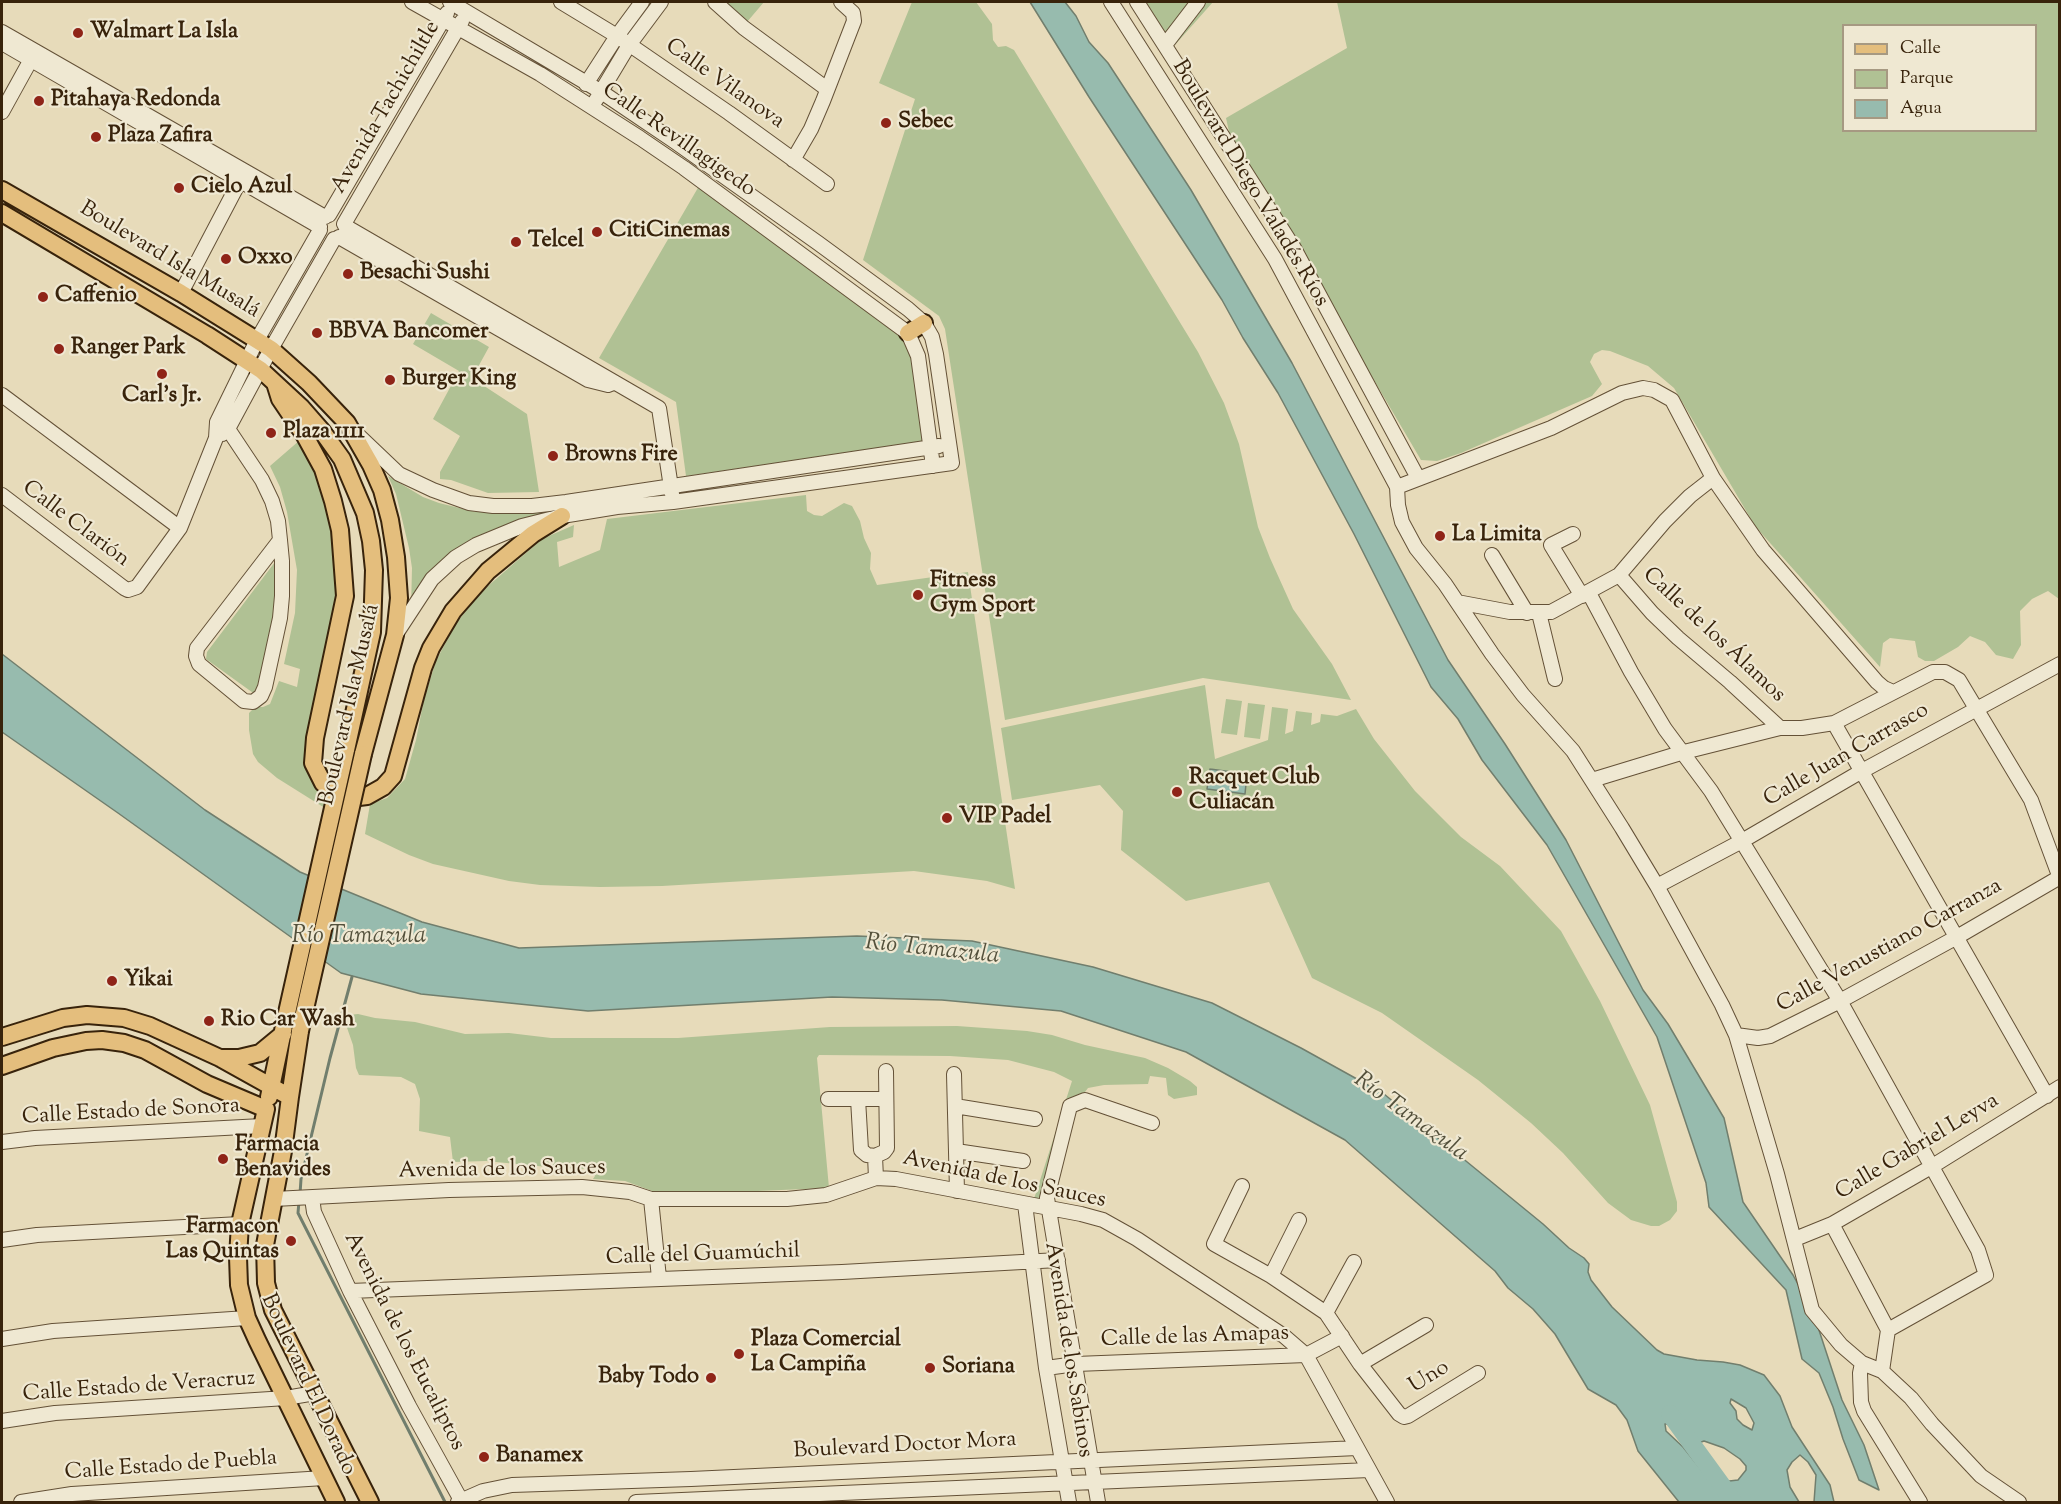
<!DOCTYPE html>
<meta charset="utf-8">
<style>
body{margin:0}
#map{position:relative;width:2061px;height:1504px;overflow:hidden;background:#e7dbba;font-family:"Sorts Mill Goudy",serif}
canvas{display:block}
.frame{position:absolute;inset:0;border:3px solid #38230b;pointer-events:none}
.legend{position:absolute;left:1842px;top:24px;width:195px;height:108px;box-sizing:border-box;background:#efe8d2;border:2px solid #a69982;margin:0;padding:8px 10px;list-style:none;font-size:18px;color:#38230b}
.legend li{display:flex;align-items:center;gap:12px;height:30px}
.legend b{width:30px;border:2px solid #a69982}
</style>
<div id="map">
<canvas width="2061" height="1504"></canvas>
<div class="frame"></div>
<ul class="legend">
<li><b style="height:8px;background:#e4be7d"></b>Calle</li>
<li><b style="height:16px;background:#b0c194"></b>Parque</li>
<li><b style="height:16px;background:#97bbae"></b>Agua</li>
</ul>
</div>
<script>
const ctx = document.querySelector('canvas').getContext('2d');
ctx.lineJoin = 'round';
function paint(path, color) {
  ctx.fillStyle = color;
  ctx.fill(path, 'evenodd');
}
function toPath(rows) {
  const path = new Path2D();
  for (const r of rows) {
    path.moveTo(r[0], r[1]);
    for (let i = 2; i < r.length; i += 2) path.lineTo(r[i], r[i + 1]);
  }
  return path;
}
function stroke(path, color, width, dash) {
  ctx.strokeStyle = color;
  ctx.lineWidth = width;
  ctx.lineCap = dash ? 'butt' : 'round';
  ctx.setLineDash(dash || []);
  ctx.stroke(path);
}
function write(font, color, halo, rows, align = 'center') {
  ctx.font = font + ' "Sorts Mill Goudy",serif';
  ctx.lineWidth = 4.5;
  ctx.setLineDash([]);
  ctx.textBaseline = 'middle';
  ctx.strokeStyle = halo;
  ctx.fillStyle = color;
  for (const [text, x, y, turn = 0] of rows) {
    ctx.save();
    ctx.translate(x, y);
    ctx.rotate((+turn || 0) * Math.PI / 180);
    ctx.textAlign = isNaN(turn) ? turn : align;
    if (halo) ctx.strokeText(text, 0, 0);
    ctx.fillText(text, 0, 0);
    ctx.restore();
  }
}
const green = toPath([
 [725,2,764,2,747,22],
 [912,2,976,2,992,24,993,40,998,47,1006,46,1014,50,1198,352,1224,403,1239,444,1258,527,1270,558,1293,609,1332,664,1351,700,1203,678,1005,720,945,329,939,316,863,260,915,99,879,83],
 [1146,2,1213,2,1174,46],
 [1337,2,2059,2,2059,599,2048,591,2032,599,2020,611,2021,645,2013,659,1996,655,1985,642,1970,636,1958,647,1934,661,1925,661,1918,657,1915,641,1890,638,1883,643,1880,667,1755,526,1674,388,1648,366,1610,351,1602,350,1594,354,1590,362,1602,384,1592,396,1461,453,1437,461,1421,460,1230,136,1226,118,1347,48],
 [1844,26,2036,26,2036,130,1844,130],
 [699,186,898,334,910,346,927,441,686,476,676,402,599,358],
 [431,313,489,347,472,378,527,414,539,492,488,493,451,480,440,479,440,472,460,436,433,419,459,371,413,344],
 [300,440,326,490,341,579,309,754,332,796,328,810,277,778,258,762,253,754,249,730,249,713,255,707,263,707,270,704,279,681,297,687,300,669,284,664,295,613,297,570,287,512,280,487,270,466],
 [388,476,423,497,439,503,476,512,526,513,590,504,477,541,411,609,412,568,409,548,396,494],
 [806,495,807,511,814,515,822,516,844,503,852,506,860,521,864,538,871,553,870,569,877,585,968,572,1015,889,987,881,914,871,662,886,600,887,540,885,509,881,433,864,409,855,365,834,370,804,387,798,405,779,416,740,424,699,436,661,455,625,480,593,542,539,574,525,573,537,557,542,559,567,600,550,607,519],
 [281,554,275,638,256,695,206,659,207,652],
 [1205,685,1215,759,1268,740,1272,707,1288,709,1285,734,1293,731,1296,711,1312,713,1311,725,1320,722,1321,714,1337,716,1356,709,1374,739,1415,791,1461,837,1500,866,1561,931,1600,1001,1650,1105,1677,1202,1677,1211,1670,1220,1659,1226,1651,1226,1631,1220,1608,1203,1563,1153,1531,1123,1478,1080,1382,1013,1312,978,1269,882,1186,901,1121,850,1123,811,1100,785,1012,800,1001,728],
 [1226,699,1242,701,1237,735,1221,733],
 [1248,703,1265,705,1260,739,1244,737],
 [358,1014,375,1018,415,1022,465,1034,509,1033,551,1038,678,1038,830,1027,957,1026,1027,1031,1052,1035,1085,1045,1145,1058,1168,1068,1190,1081,1197,1087,1197,1095,1174,1099,1168,1095,1166,1078,1150,1076,1148,1084,1104,1085,1088,1088,1075,1105,1043,1200,1034,1199,1072,1081,1054,1072,1008,1060,950,1056,819,1055,817,1058,829,1188,663,1195,625,1181,593,1179,595,1176,590,1169,558,1168,486,1161,453,1162,450,1137,419,1131,420,1099,415,1084,401,1077,359,1075,356,1068,353,1045,345,1022,349,1015]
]);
const water = toPath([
 [1030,2,1065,2,1076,16,1089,42,1108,63,1191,190,1292,363,1448,660,1505,744,1566,840,1643,990,1668,1024,1724,1118,1743,1202,1793,1275,1813,1312,1842,1400,1864,1445,1879,1490,1859,1480,1843,1439,1833,1407,1819,1373,1802,1359,1786,1290,1709,1207,1706,1183,1657,1037,1547,845,1482,760,1458,719,1431,687,1354,534,1278,393,1243,338,1222,300,1089,97,1030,2],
 [2,654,205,810,300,872,422,922,519,948,857,936,972,941,1093,967,1212,1003,1301,1048,1384,1094,1543,1224,1569,1248,1584,1258,1589,1264,1588,1272,1591,1280,1612,1307,1657,1350,1664,1354,1697,1360,1723,1362,1740,1365,1764,1375,1780,1396,1792,1427,1830,1485,1834,1502,1814,1502,1816,1475,1808,1462,1800,1455,1792,1462,1787,1470,1790,1487,1799,1502,1679,1502,1638,1451,1627,1420,1616,1405,1588,1389,1555,1334,1533,1309,1508,1288,1495,1271,1345,1140,1186,1052,1061,1011,942,1000,832,997,588,1011,421,994,341,973,118,813,2,732,2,654],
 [1731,1399,1746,1408,1754,1423,1752,1430,1743,1425,1737,1419,1736,1411,1730,1403,1731,1399],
 [1665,1424,1669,1424,1689,1436,1696,1444,1704,1441,1724,1448,1740,1459,1746,1466,1746,1470,1738,1480,1712,1483,1683,1447,1666,1431,1665,1424],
 [1210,769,1247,774,1245,794,1207,789,1210,769]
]);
const stream = toPath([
 [300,1194,301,1179,330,1058,352,977],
 [299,1201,298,1213,445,1502]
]);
const river = toPath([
 [1670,1414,1734,1502]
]);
const minor = toPath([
 [412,2,540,74,640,138,684,168,908,333,918,356,933,466],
 [561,2,617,36,729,113,827,184],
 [715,2,744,28,827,89],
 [1111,2,1275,259,1397,487,1398,505,1402,522,1416,548,1445,584,1492,654,1523,695,1573,751,1622,828,1657,886,1722,1005,1736,1035,1777,1174,1812,1310,1841,1345,1862,1363,1882,1371,1911,1398,1932,1424,1981,1476,2019,1502],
 [1137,2,1294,248,1418,478],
 [2,32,325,217],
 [2,43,320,227],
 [1165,45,1198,2],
 [586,84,617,36,642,2],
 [596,100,629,45,661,2],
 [2,112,34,54],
 [793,160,811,129,823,101,854,21,853,13,841,2],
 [329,215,447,13],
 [344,224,462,21],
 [345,226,659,408,672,494],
 [339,237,588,380,608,385,613,383],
 [181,293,244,173],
 [2,395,180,528],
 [217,422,228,429,262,480,272,501,278,521,280,540,282,561,282,596,280,618,265,687,261,696,253,702,244,701,199,664,196,656,197,648,280,540],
 [222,434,228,429,271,349,334,239],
 [357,434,399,474,433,490,469,503,493,506,532,506,566,502,939,446],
 [1397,487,1551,428,1622,393,1643,388,1654,390,1672,400,1713,478,1763,550,1877,682,1884,688,1893,692],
 [2,495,124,588,128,590,137,587,180,528,216,438,217,422,257,340,320,230],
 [1573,534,1551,545,1582,596],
 [1492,555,1527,613],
 [1619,575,1652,613,1678,638,1730,682,1780,728],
 [1589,593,1631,672,1665,729,1711,791,1840,1001,1978,1250,1986,1275,1888,1330],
 [1457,602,1510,612,1551,612,1619,575,1665,521,1690,496,1713,478],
 [1539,613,1555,679],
 [396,634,432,579,456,557,476,545,522,526,562,516,617,507,673,502,952,463,936,354,932,337,924,323,908,309,818,243,674,141,600,91,450,2],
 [1834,723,2047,1096],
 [1592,780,1684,752,1780,728,1802,728,1834,723,1933,672,1945,672,1959,680,2031,800,2060,878],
 [1657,886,1742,841,1862,771,2060,664],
 [1736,1035,1758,1038,1770,1036,1840,1001,1957,937,2060,877],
 [954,1074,957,1191],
 [828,1099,886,1099],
 [858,1099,861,1150,867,1155,875,1156],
 [955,1106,1035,1119],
 [2,1142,35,1138,262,1126],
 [956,1151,1023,1161],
 [876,1178,875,1156,884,1152,887,1148,886,1071],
 [1242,1186,1214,1244,1271,1276,1326,1313,1360,1364,1399,1414,1404,1417,1408,1416,1478,1373],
 [312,1198,314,1212,350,1291,409,1406,462,1502],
 [274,1199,449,1190,582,1187,630,1192,651,1199,787,1199,826,1195,876,1178,896,1179,1081,1214,1103,1220,1137,1239,1176,1265,1284,1336,1306,1355,1387,1502],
 [651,1199,659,1278],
 [1025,1204,1046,1368,1069,1502],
 [1832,1224,1888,1330,1882,1371],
 [1795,1239,1832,1224,1931,1167,2060,1087],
 [2,1240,37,1235,240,1224],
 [1271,1276,1299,1220],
 [350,1291,842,1272,1058,1260],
 [1326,1313,1354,1262],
 [2,1339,53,1331,247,1318],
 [1862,1363,1860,1373,1861,1402,1864,1411,1920,1502],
 [1360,1364,1426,1325],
 [1046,1368,1076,1364,1306,1355,1342,1336],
 [2,1421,55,1413,286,1398,315,1393],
 [21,1502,72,1494,324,1478],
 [458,1502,483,1491,512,1485,691,1479,1357,1448],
 [636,1502,1369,1470],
 [1098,1502,1047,1198,1070,1106,1085,1100,1152,1123]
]);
const major = toPath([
 [2,190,181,293,271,349,309,383,347,423,371,465,382,490,390,520,396,557,399,598,395,635,363,754],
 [2,213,207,335,261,370,301,407,322,431,342,459,365,513,371,541,374,570,372,632,346,750],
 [908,333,924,323],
 [275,383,280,399,305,436,323,469,333,501,340,530,345,596,315,738,313,763,323,783,334,792,342,796,359,797,367,796,383,787,393,776,423,668,431,648,453,611,488,571,533,534,562,516],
 [2,1037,63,1018,87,1015,124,1018,150,1026,220,1058,290,1097,283,1151,265,1245,266,1283,273,1310,370,1502],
 [220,1058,239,1058,260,1053,283,1034],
 [2,1066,53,1048,86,1041,102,1040,124,1043,145,1050,207,1084,266,1109,240,1224,238,1257,239,1285,247,1318,257,1340,336,1502],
 [269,1097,284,1026],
 [290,1097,300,1031]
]);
const majorBridge = toPath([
 [284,1026,346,750],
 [300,1031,363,754]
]);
const markers = [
 [78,33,6,"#8f2418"],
 [39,101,6,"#8f2418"],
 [886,123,6,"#8f2418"],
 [96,137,6,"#8f2418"],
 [179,188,6,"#8f2418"],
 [597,232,6,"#8f2418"],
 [516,242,6,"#8f2418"],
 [226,259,6,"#8f2418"],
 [348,274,6,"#8f2418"],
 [43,297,6,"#8f2418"],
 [317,333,6,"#8f2418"],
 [59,349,6,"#8f2418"],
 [162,374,6,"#8f2418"],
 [390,380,6,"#8f2418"],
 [271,433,6,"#8f2418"],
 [553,456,6,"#8f2418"],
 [1440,536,6,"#8f2418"],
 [918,595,6,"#8f2418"],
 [1177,792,6,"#8f2418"],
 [947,818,6,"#8f2418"],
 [112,981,6,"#8f2418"],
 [209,1021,6,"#8f2418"],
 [223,1159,6,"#8f2418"],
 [291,1241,6,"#8f2418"],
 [739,1354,6,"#8f2418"],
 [930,1368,6,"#8f2418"],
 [711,1378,6,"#8f2418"],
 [484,1457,6,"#8f2418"]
];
const poiNames = [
 ["Walmart La Isla",90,33],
 ["Pitahaya Redonda",51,101],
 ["Sebec",898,123],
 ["Plaza Zafira",108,137],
 ["Cielo Azul",191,188],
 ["CitiCinemas",609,232],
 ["Telcel",528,242],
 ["Oxxo",238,259],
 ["Besachi Sushi",360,274],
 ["Caffenio",55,297],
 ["BBVA Bancomer",329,333],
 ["Ranger Park",71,349],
 ["Burger King",402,380],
 ["Carl's Jr.",162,397,"center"],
 ["Plaza 1111",283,433],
 ["Browns Fire",565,456],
 ["La Limita",1452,536],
 ["Fitness",930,582],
 ["Gym Sport",930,607],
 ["Racquet Club",1189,779],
 ["Culiacán",1189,804],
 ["VIP Padel",959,818],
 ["Yikai",124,981],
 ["Rio Car Wash",221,1021],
 ["Farmacia",235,1146],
 ["Benavides",235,1171],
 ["Farmacon",279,1228,"right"],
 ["Las Quintas",279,1253,"right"],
 ["Plaza Comercial",751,1341],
 ["La Campiña",751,1366],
 ["Soriana",942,1368],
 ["Baby Todo",699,1378,"right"],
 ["Banamex",496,1457]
];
const streetNames = [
 ["Calle Vilanova",724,85,35],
 ["Avenida Tachichiltle",387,108,-60],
 ["Calle Revillagigedo",678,141,35],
 ["Boulevard Diego Valadés Ríos",1249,184,59],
 ["Boulevard Isla Musalá",169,261,31],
 ["Calle Clarión",75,525,37],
 ["Calle de los Álamos",1713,636,43],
 ["Boulevard Isla Musalá",351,705,-77],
 ["Calle Juan Carrasco",1847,756,-30],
 ["Calle Venustiano Carranza",1890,947,-29],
 ["Calle Estado de Sonora",131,1113,-3],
 ["Calle Gabriel Leyva",1918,1148,-31],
 ["Avenida de los Sauces",502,1171,-1],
 ["Avenida de los Sauces",1004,1181,12],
 ["Calle del Guamúchil",703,1256,-2],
 ["Calle de las Amapas",1195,1338,-2],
 ["Avenida de los Eucaliptos",403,1342,63],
 ["Avenida de los Sabinos",1067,1350,81],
 ["Uno",1430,1378,-32],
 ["Boulevard El Dorado",307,1385,65],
 ["Calle Estado de Veracruz",139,1388,-4],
 ["Boulevard Doctor Mora",905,1447,-3],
 ["Calle Estado de Puebla",171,1467,-4]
];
const waterNames = [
 ["Río Tamazula",359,938],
 ["Río Tamazula",932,951,6],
 ["Río Tamazula",1410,1118,36]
];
paint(green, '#b0c194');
paint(water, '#97bbae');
stroke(water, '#717e6d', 1.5);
stroke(stream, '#717e6d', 3);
stroke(river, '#97bbae', 18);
stroke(minor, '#645137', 16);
stroke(major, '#38230b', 20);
stroke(minor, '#efe8d2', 14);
stroke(major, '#e4be7d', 16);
stroke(majorBridge, '#38230b', 20, []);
stroke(majorBridge, '#e4be7d', 16);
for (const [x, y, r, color] of markers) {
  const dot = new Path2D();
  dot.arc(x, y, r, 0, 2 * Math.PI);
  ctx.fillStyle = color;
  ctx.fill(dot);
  stroke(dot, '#efe8d2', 2);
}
write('bold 22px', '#38230b', '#efe8d2', poiNames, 'left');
write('22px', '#38230b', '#efe8d2', streetNames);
write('italic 24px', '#54513c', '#efe8d2', waterNames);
</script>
